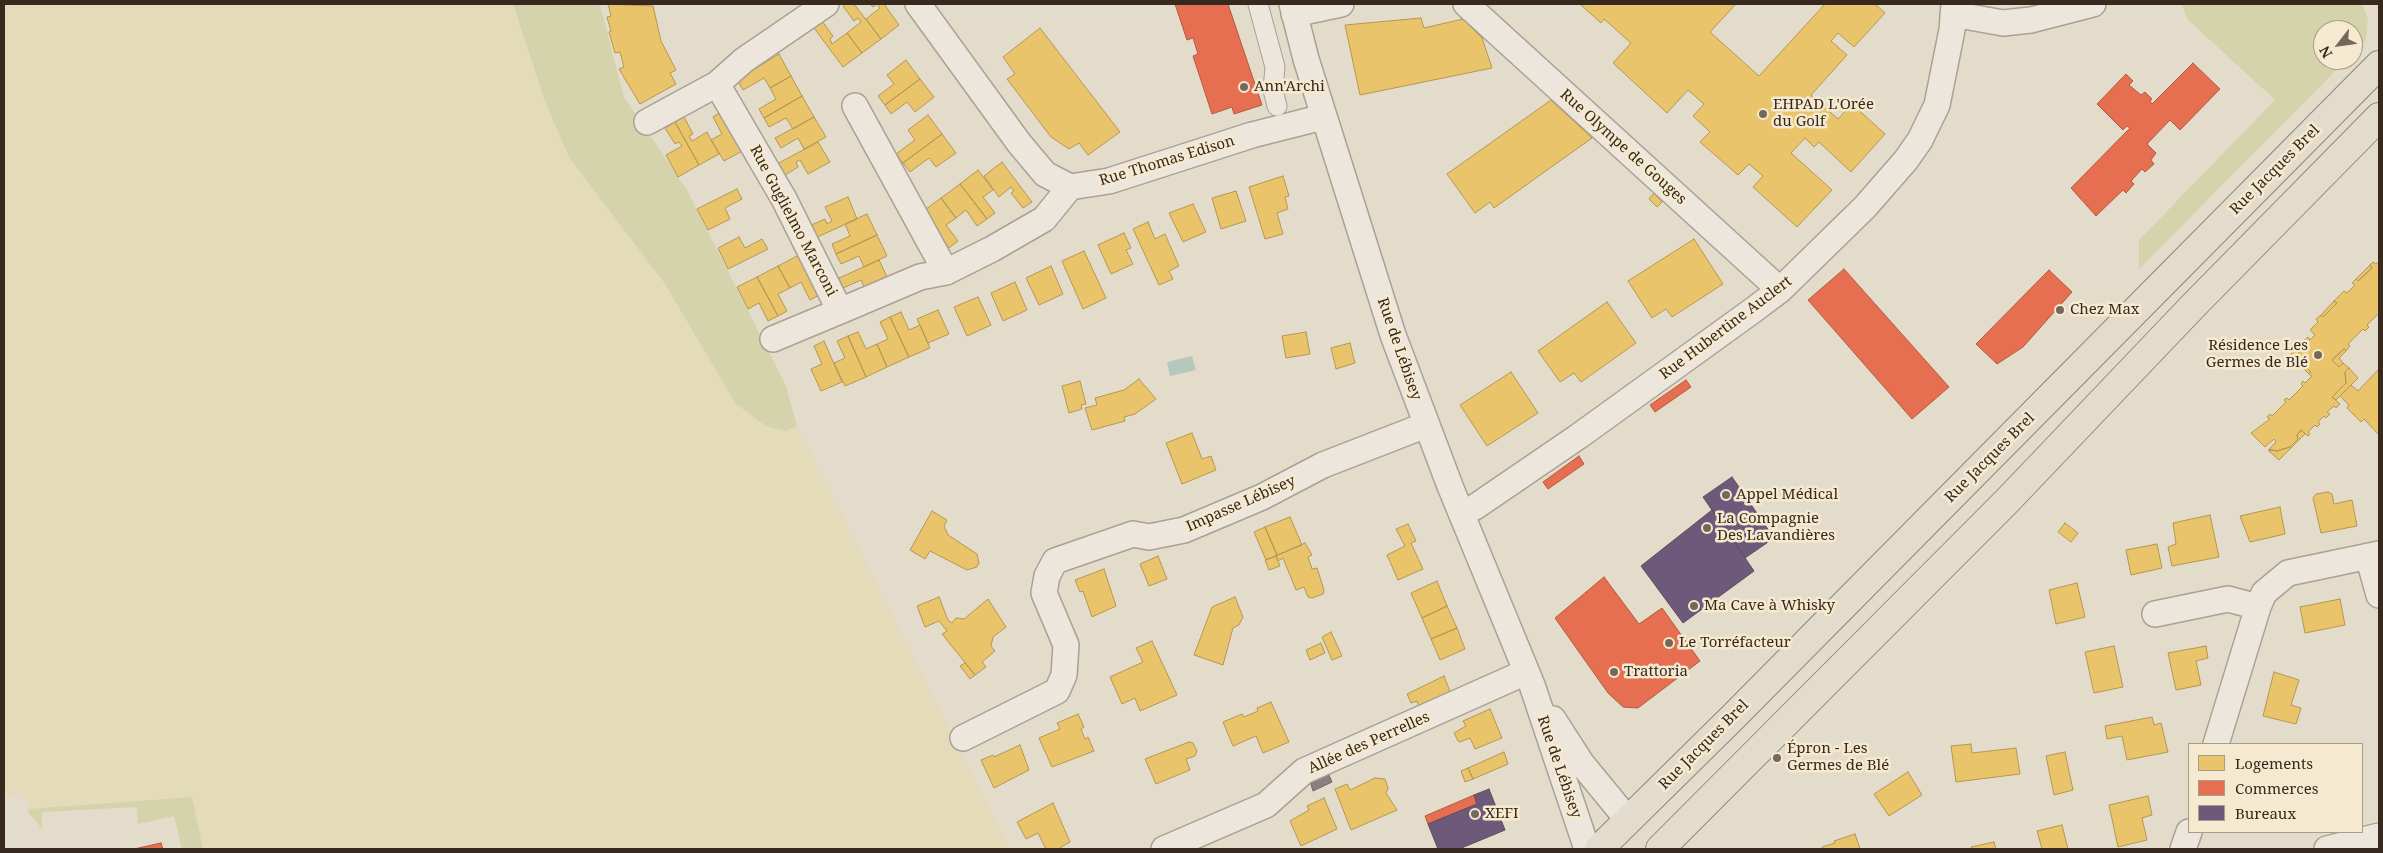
<!DOCTYPE html>
<meta charset="utf-8">
<style>
body{margin:0}
#map{position:relative;width:2383px;height:853px;overflow:hidden;background:#e4dcca;font-family:"Noto Serif",serif}
canvas{display:block}
.frame{position:absolute;inset:0;border:5px solid #37291d;pointer-events:none}
.legend{position:absolute;left:2188px;top:743px;width:175px;height:90px;box-sizing:border-box;background:#f5ead0;border:1px solid #a99d88;margin:0;padding:6px 9px;list-style:none;font-size:15px;color:#37291d}
.legend li{display:flex;align-items:center;gap:10px;height:25px}
.legend b{width:25px;border:1px solid #a99d88}
.north{position:absolute;left:2313px;top:20px;width:50px;height:50px;box-sizing:border-box;background:#f5ead0;border:1px solid #a99d88;border-radius:50%;rotate:240deg;font-size:14px;font-weight:700;line-height:20px;text-align:center;color:#37291d}
.north::after{content:'';display:block;margin:auto;width:18px;height:22px;background:#74685a;clip-path:polygon(50% 0,100% 100%,50% 72%,0 100%)}
</style>
<div id="map">
<canvas width="2383" height="853"></canvas>
<div class="frame"></div>
<ul class="legend">
<li><b style="height:14px;background:#e9c46a"></b>Logements</li>
<li><b style="height:14px;background:#e76f51"></b>Commerces</li>
<li><b style="height:14px;background:#6d597a"></b>Bureaux</li>
</ul>
<div class="north">N</div>
</div>
<script>
const ctx = document.querySelector('canvas').getContext('2d');
ctx.lineJoin = 'round';
function paint(path, color) {
  ctx.fillStyle = color;
  ctx.fill(path, 'evenodd');
}
function toPath(rows) {
  const path = new Path2D();
  for (const r of rows) {
    path.moveTo(r[0], r[1]);
    for (let i = 2; i < r.length; i += 2) path.lineTo(r[i], r[i + 1]);
  }
  return path;
}
function stroke(path, color, width, dash) {
  ctx.strokeStyle = color;
  ctx.lineWidth = width;
  ctx.lineCap = dash ? 'butt' : 'round';
  ctx.setLineDash(dash || []);
  ctx.stroke(path);
}
function write(font, color, halo, rows, align = 'center') {
  ctx.font = font + ' "Noto Serif",serif';
  ctx.lineWidth = 5;
  ctx.setLineDash([]);
  ctx.textBaseline = 'middle';
  ctx.strokeStyle = halo;
  ctx.fillStyle = color;
  for (const [text, x, y, turn = 0] of rows) {
    ctx.save();
    ctx.translate(x, y);
    ctx.rotate((+turn || 0) * Math.PI / 180);
    ctx.textAlign = isNaN(turn) ? turn : align;
    if (halo) ctx.strokeText(text, 0, 0);
    ctx.fillText(text, 0, 0);
    ctx.restore();
  }
}
const farmland = toPath([
 [4,4,513,4,546,104,569,157,665,284,736,404,786,431,797,426,1009,849,203,849,191,797,28,809,26,794,4,795]
]);
const green = toPath([
 [513,4,600,4,624,97,687,190,786,386,797,426,786,431,766,426,736,404,665,284,569,157,546,104],
 [2183,4,2362,4,2368,19,2366,40,2353,53,2353,30,2323,30,2323,60,2346,60,2139,269,2139,240,2275,100,2188,20,2183,8],
 [192,797,203,849,182,849,174,816,138,824,137,807,42,812,42,830,37,822,29,814,28,809]
]);
const water = toPath([
 [1192,356,1196,370,1170,376,1167,362]
]);
const homes = toPath([
 [608,4,653,6,661,41,676,70,670,73,676,84,640,104,619,69,624,67,620,52,615,53,609,32,611,31,607,17,611,16,608,4],
 [845,4,854,4,881,39,862,53,847,33,861,22,858,18,854,21,843,6,845,4],
 [870,4,884,4,899,25,881,39,866,19,880,8,877,4,873,7,870,4],
 [1580,4,1736,4,1710,32,1759,76,1825,4,1875,4,1885,13,1854,47,1838,33,1831,41,1847,55,1811,95,1838,119,1852,104,1885,134,1851,172,1819,142,1814,147,1805,138,1791,153,1832,190,1797,227,1753,187,1763,176,1749,164,1738,175,1700,142,1710,132,1693,116,1704,104,1688,90,1667,113,1613,63,1631,43,1604,19,1601,23,1580,4],
 [1421,18,1424,28,1463,19,1482,38,1492,68,1360,95,1345,25,1421,18],
 [822,21,833,36,830,39,832,44,847,33,862,53,843,67,814,28,822,21],
 [1040,28,1120,132,1088,155,1079,143,1069,149,1051,137,1007,79,1015,74,1003,57,1040,28],
 [779,54,791,76,770,88,764,78,743,90,737,80,779,54],
 [906,60,920,79,885,105,878,96,894,84,887,75,906,60],
 [791,76,802,96,764,118,759,109,776,99,770,88,791,76],
 [920,79,934,97,915,112,907,102,891,114,885,105,920,79],
 [802,96,814,117,793,129,786,118,769,127,764,118,802,96],
 [1551,100,1592,138,1494,208,1490,202,1475,213,1447,174,1551,100],
 [722,111,744,150,724,161,711,140,722,134,713,117,722,111],
 [928,115,942,134,903,163,896,154,915,140,908,130,928,115],
 [684,117,693,134,689,136,692,141,707,132,719,154,699,165,675,122,684,117],
 [814,117,826,137,804,149,798,138,781,148,775,138,814,117],
 [675,122,699,165,678,177,666,155,682,146,679,142,675,144,665,128,675,122],
 [942,134,956,153,936,167,929,158,910,172,903,163,942,134],
 [818,142,830,162,808,174,800,160,796,162,798,167,782,177,775,165,818,142],
 [1002,162,1032,202,1023,208,1011,193,1014,191,1011,187,999,197,984,176,1002,162],
 [978,170,993,190,983,197,995,213,987,219,960,184,978,170],
 [1283,176,1289,196,1285,197,1288,209,1277,213,1283,234,1265,239,1249,187,1283,176],
 [960,184,987,219,977,226,966,210,956,218,941,198,960,184],
 [737,189,742,199,725,208,730,219,708,230,697,209,737,189],
 [1236,191,1246,221,1221,229,1212,198,1236,191],
 [1654,193,1662,202,1657,207,1649,199,1654,193],
 [848,197,857,219,813,239,807,227,825,219,827,224,832,221,825,207,848,197],
 [941,198,956,218,946,225,958,241,949,248,922,212,941,198],
 [1193,204,1206,232,1183,242,1169,213,1193,204],
 [867,214,877,235,836,254,832,244,850,236,845,224,867,214],
 [1148,222,1155,239,1165,234,1179,266,1169,271,1173,279,1159,285,1133,229,1148,222],
 [1124,233,1131,248,1126,250,1133,264,1111,274,1098,245,1124,233],
 [877,235,887,256,864,267,859,256,841,264,836,254,877,235],
 [739,237,745,248,762,239,768,249,728,269,718,248,739,237],
 [1694,239,1723,284,1672,317,1666,309,1652,318,1628,281,1694,239],
 [1084,251,1106,298,1083,309,1062,261,1084,251],
 [799,255,819,295,810,300,801,282,790,288,778,266,799,255],
 [879,260,889,281,866,291,861,280,843,288,839,278,879,260],
 [2379,261,2379,313,2367,325,2369,327,2365,331,2363,329,2348,344,2350,346,2346,351,2344,349,2332,360,2339,367,2343,363,2349,368,2345,372,2346,383,2332,397,2340,404,2336,408,2334,406,2327,412,2330,414,2326,418,2324,416,2318,422,2320,424,2317,427,2315,425,2308,432,2310,434,2308,436,2301,430,2297,435,2298,439,2290,447,2277,451,2269,449,2276,442,2274,439,2265,447,2251,433,2270,419,2267,417,2270,414,2272,416,2286,402,2284,400,2287,398,2289,400,2303,386,2301,384,2303,381,2305,383,2312,376,2309,374,2311,372,2298,359,2299,351,2306,344,2303,341,2308,337,2310,340,2315,335,2310,330,2318,322,2316,319,2321,315,2323,317,2337,303,2334,301,2344,291,2347,293,2355,285,2352,283,2356,279,2358,281,2372,268,2370,265,2373,262,2376,264,2379,261],
 [2370,265,2372,268,2358,281,2356,279,2370,265],
 [778,266,790,288,778,294,787,311,778,316,757,277,778,266],
 [1051,266,1063,294,1039,305,1026,278,1051,266],
 [757,277,778,316,768,321,759,303,748,309,737,287,757,277],
 [1015,282,1027,310,1003,321,991,293,1015,282],
 [978,297,991,325,967,336,954,307,978,297],
 [2334,301,2337,303,2323,317,2321,315,2334,301],
 [1607,302,1636,343,1581,382,1574,373,1560,382,1538,351,1607,302],
 [938,310,949,334,928,343,917,319,938,310],
 [901,312,909,330,920,325,930,348,909,357,890,317,901,312],
 [890,317,909,357,887,367,877,344,888,339,880,322,890,317],
 [858,332,866,349,877,344,887,367,866,377,848,336,858,332],
 [1306,332,1310,354,1286,358,1282,336,1306,332],
 [848,336,866,377,845,386,834,363,845,358,837,341,848,336],
 [824,341,842,382,821,391,811,369,822,364,814,346,824,341],
 [2303,341,2306,344,2299,351,2298,359,2311,372,2309,374,2290,355,2303,341],
 [1350,343,1355,363,1336,369,1331,348,1350,343],
 [2344,349,2346,351,2339,358,2343,363,2339,367,2332,360,2344,349],
 [2349,368,2358,378,2336,400,2332,397,2346,383,2345,372,2349,368],
 [2379,369,2379,435,2364,419,2361,422,2347,408,2349,405,2340,396,2351,385,2358,391,2379,369],
 [1511,372,1538,413,1487,446,1460,405,1511,372],
 [1139,379,1156,399,1135,414,1124,417,1125,421,1092,430,1085,408,1097,405,1095,398,1124,390,1139,379],
 [1080,381,1086,404,1081,405,1082,409,1069,413,1062,386,1080,381],
 [2301,430,2305,434,2279,460,2268,450,2277,451,2290,447,2298,439,2297,435,2301,430],
 [1192,433,1202,459,1211,456,1216,470,1182,484,1166,443,1192,433],
 [2328,492,2332,494,2334,504,2352,500,2357,526,2321,533,2313,498,2316,494,2328,492],
 [2280,507,2285,534,2250,542,2240,516,2280,507],
 [932,511,947,520,944,526,948,535,977,554,979,563,977,567,967,570,930,551,925,559,910,550,932,511],
 [2210,515,2219,557,2172,566,2168,547,2176,544,2173,523,2210,515],
 [1290,517,1302,545,1277,555,1265,527,1290,517],
 [2065,523,2078,533,2071,542,2058,532,2065,523],
 [1408,524,1416,541,1411,543,1423,569,1398,580,1387,555,1405,546,1396,529,1408,524],
 [1265,527,1277,555,1266,560,1254,532,1265,527],
 [1305,543,1312,555,1308,557,1312,569,1317,568,1324,590,1323,594,1312,598,1308,597,1304,587,1296,590,1283,558,1278,561,1276,556,1305,543],
 [2157,544,2162,568,2131,575,2126,550,2157,544],
 [1158,556,1167,579,1149,586,1140,564,1158,556],
 [1276,556,1280,566,1269,570,1265,560,1276,556],
 [1104,569,1116,606,1092,617,1083,591,1080,592,1075,580,1104,569],
 [1437,581,1447,606,1422,618,1411,593,1437,581],
 [2077,583,2085,617,2056,624,2049,590,2077,583],
 [939,597,948,620,952,623,956,618,964,619,988,599,1006,627,993,637,991,646,995,651,982,662,986,667,975,675,942,634,947,631,939,621,925,627,917,606,939,597],
 [1235,597,1243,617,1239,625,1233,628,1223,665,1194,655,1212,607,1235,597],
 [2340,599,2345,625,2305,633,2300,607,2340,599],
 [1447,606,1457,628,1431,639,1422,618,1447,606],
 [1457,628,1465,649,1440,660,1431,639,1457,628],
 [1331,632,1342,656,1332,660,1322,637,1331,632],
 [1152,641,1177,695,1140,711,1135,698,1122,704,1110,677,1143,662,1136,648,1152,641],
 [1321,643,1325,653,1310,660,1306,650,1321,643],
 [2114,646,2123,687,2094,693,2085,652,2114,646],
 [2206,646,2208,658,2196,661,2201,685,2176,690,2168,653,2206,646],
 [965,663,975,675,970,679,960,666,965,663],
 [2274,672,2299,680,2291,705,2301,708,2296,724,2263,716,2274,672],
 [1444,676,1451,694,1419,708,1417,701,1411,703,1407,694,1444,676],
 [1271,702,1289,742,1263,753,1256,736,1233,746,1223,722,1242,714,1244,717,1258,711,1257,708,1271,702],
 [1490,709,1502,738,1475,749,1470,738,1460,742,1458,741,1454,733,1466,726,1463,721,1490,709],
 [1078,714,1084,727,1081,729,1085,739,1088,737,1094,751,1052,767,1039,738,1060,729,1057,723,1078,714],
 [2152,717,2154,725,2161,723,2168,752,2127,760,2122,736,2107,739,2105,726,2152,717],
 [1189,742,1193,743,1197,751,1195,756,1186,759,1190,770,1156,784,1145,759,1189,742],
 [1971,744,1972,753,2016,748,2020,774,1956,782,1951,746,1971,744],
 [1020,745,1029,770,994,788,981,760,993,755,994,757,1020,745],
 [1504,752,1508,764,1473,779,1468,768,1504,752],
 [2065,752,2073,790,2054,795,2046,756,2065,752],
 [1468,768,1473,779,1465,782,1461,771,1468,768],
 [1908,772,1922,795,1889,816,1874,794,1908,772],
 [1375,778,1385,779,1388,788,1386,793,1397,810,1351,830,1335,789,1347,784,1350,790,1375,778],
 [2148,796,2152,815,2142,818,2147,840,2118,847,2109,805,2148,796],
 [1324,798,1337,829,1301,846,1290,821,1309,810,1307,806,1324,798],
 [1053,803,1070,842,1058,849,1046,849,1038,833,1026,839,1017,822,1053,803],
 [2062,825,2068,849,2042,849,2037,831,2062,825],
 [1855,834,1860,849,1823,849,1822,847,1835,843,1834,841,1855,834],
 [1994,842,1996,849,1972,849,1971,847,1994,842]
]);
const shops = toPath([
 [1175,4,1228,4,1262,105,1234,114,1232,107,1212,114,1193,56,1198,54,1193,38,1187,40,1175,4],
 [2193,63,2220,89,2180,130,2170,120,2147,144,2156,153,2151,160,2154,164,2145,172,2142,169,2131,181,2134,184,2126,193,2123,190,2096,216,2071,188,2130,128,2127,126,2123,130,2097,104,2126,74,2133,81,2129,85,2141,95,2145,92,2152,99,2150,101,2152,104,2193,63],
 [1844,269,1949,387,1912,419,1808,300,1844,269],
 [2049,270,2072,292,2023,347,1997,364,1976,344,2049,270],
 [1686,380,1691,387,1655,412,1650,405,1686,380],
 [1579,456,1584,464,1548,489,1543,482,1579,456],
 [1604,577,1639,624,1662,608,1700,661,1638,708,1623,707,1608,693,1555,618,1604,577],
 [1474,795,1477,804,1428,824,1425,816,1474,795],
 [161,843,163,849,134,849,161,843]
]);
const offices = toPath([
 [1732,477,1774,538,1745,558,1703,497,1732,477],
 [1712,510,1754,571,1683,623,1641,566,1712,510],
 [1489,789,1505,830,1459,849,1438,849,1428,824,1477,804,1474,795,1489,789]
]);
const industry = toPath([
 [1328,773,1332,782,1313,791,1310,781,1328,773]
]);
const pedestrian = toPath([
 [1258,4,1275,67,1273,90,1277,106]
]);
const minor = toPath([
 [918,4,1019,143,1045,174,1070,187,1109,181,1252,135,1323,117],
 [1292,4,1306,59,1393,335,1450,486,1532,685,1587,849],
 [1466,4,1780,290],
 [1294,14,1341,4],
 [1953,14,2003,23,2031,20,2093,4],
 [717,84,784,199,840,311,920,277,946,272,992,249,1044,219,1070,187],
 [855,106,946,272],
 [647,122,717,84,744,60,826,4],
 [773,339,840,311],
 [1462,513,1475,507,1579,436,1752,311,1780,290,1865,207,1906,160,1920,140,1937,105,1952,30,1954,4],
 [2368,556,2379,595],
 [2155,614,2228,599,2258,607],
 [1553,719,1582,764,1628,820],
 [963,738,1057,691,1064,675,1066,645,1044,593,1047,576,1055,561,1133,534,1149,537,1184,530,1262,497,1323,465,1426,425],
 [2216,744,2258,607,2264,593,2288,573,2379,554],
 [1164,849,1266,805,1304,771,1526,672],
 [2183,849,2189,832],
 [2327,849,2379,836]
]);
const primary = toPath([
 [1599,849,1733,717,2379,65],
 [1660,849,2008,500,2193,306,2379,117]
]);
const markers = [
 [1244,87,5,"#74685a"],
 [1763,114,5,"#74685a"],
 [2060,310,5,"#74685a"],
 [2318,355,5,"#74685a"],
 [1726,495,5,"#74685a"],
 [1707,528,5,"#74685a"],
 [1694,606,5,"#74685a"],
 [1669,643,5,"#74685a"],
 [1614,672,5,"#74685a"],
 [1777,758,5,"#74685a"],
 [1475,814,5,"#74685a"]
];
const poiNames = [
 ["Ann'Archi",1254,87],
 ["EHPAD L'Orée",1773,105],
 ["du Golf",1773,122],
 ["Chez Max",2070,310],
 ["Résidence Les",2308,346,"right"],
 ["Germes de Blé",2308,363,"right"],
 ["Appel Médical",1736,495],
 ["La Compagnie",1717,519],
 ["Des Lavandières",1717,536],
 ["Ma Cave à Whisky",1704,606],
 ["Le Torréfacteur",1679,643],
 ["Trattoria",1624,672],
 ["Épron - Les",1787,749],
 ["Germes de Blé",1787,766],
 ["XEFI",1485,814]
];
const streetNames = [
 ["Rue Olympe de Gouges",1623,147,42],
 ["Rue Thomas Edison",1167,161,-17],
 ["Rue Jacques Brel",2275,170,-45],
 ["Rue Guglielmo Marconi",793,221,62],
 ["Rue Hubertine Auclert",1726,328,-37],
 ["Rue de Lébisey",1399,349,71],
 ["Rue Jacques Brel",1990,458,-45],
 ["Impasse Lébisey",1241,504,-24],
 ["Allée des Perrelles",1369,743,-24],
 ["Rue Jacques Brel",1704,745,-45],
 ["Rue de Lébisey",1559,767,71]
];
paint(farmland, '#e4dbbb');
paint(green, '#d4d3ac');
paint(water, '#b6c8bd');
paint(homes, '#e9c46a');
stroke(homes, '#b49653', 1);
paint(shops, '#e76f51');
stroke(shops, '#b25a41', 1);
paint(offices, '#6d597a');
stroke(offices, '#5d4b5e', 1);
paint(industry, '#8a817c');
stroke(industry, '#716760', 1);
stroke(pedestrian, '#a9a194', 21);
stroke(minor, '#a9a194', 28);
stroke(primary, '#8e867a', 30);
stroke(pedestrian, '#ece6dc', 19);
stroke(minor, '#ece6dc', 25);
stroke(primary, '#e3dccd', 28);
for (const [x, y, r, color] of markers) {
  const dot = new Path2D();
  dot.arc(x, y, r, 0, 2 * Math.PI);
  ctx.fillStyle = color;
  ctx.fill(dot);
  stroke(dot, '#f5ead0', 2);
}
write('15px', '#37291d', '#f5ead0', poiNames, 'left');
write('15px', '#37291d', '#f5ead0', streetNames);
</script>
